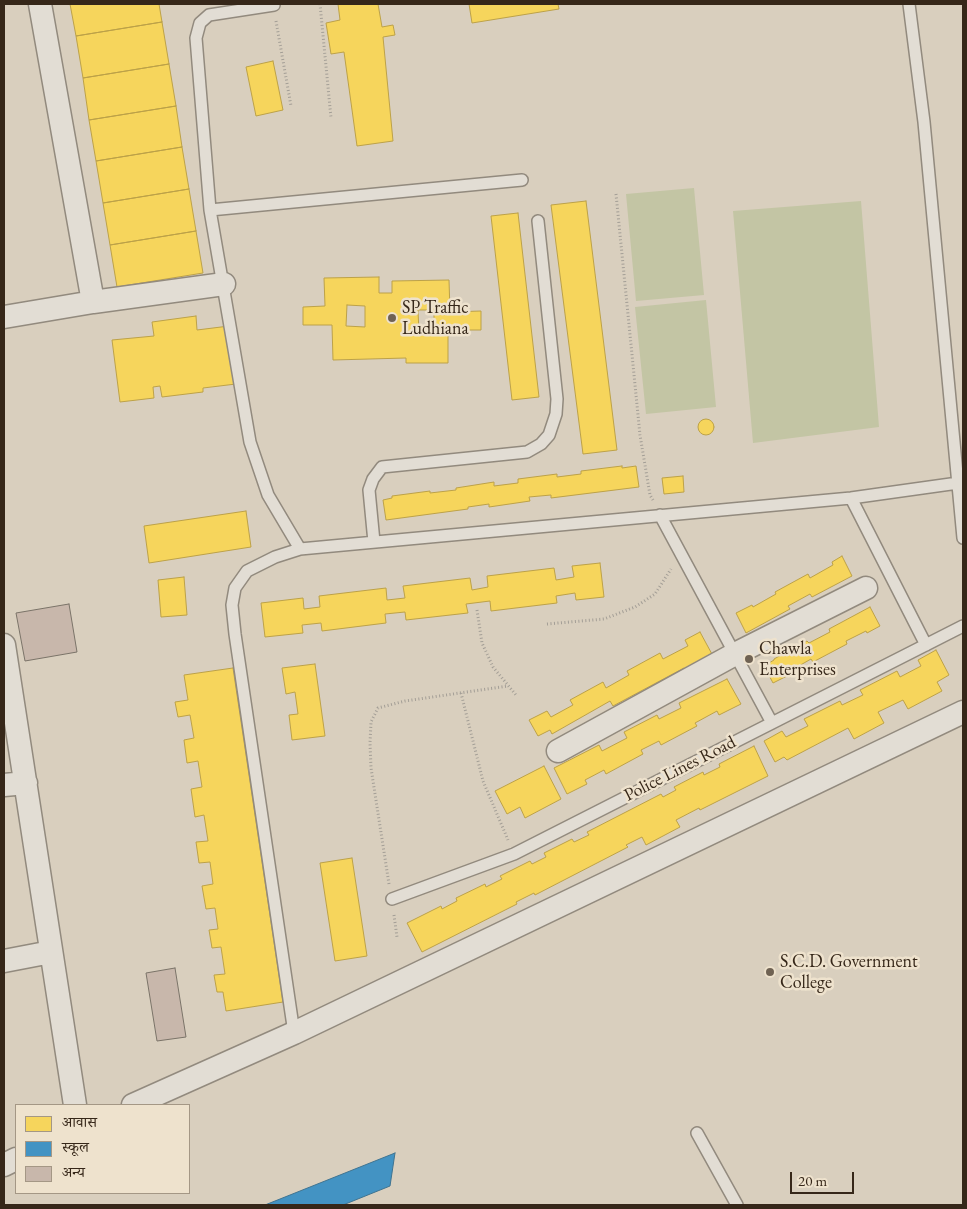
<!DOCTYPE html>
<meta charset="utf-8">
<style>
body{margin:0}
#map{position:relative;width:967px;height:1209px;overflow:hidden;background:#d9cfbe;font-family:"EB Garamond","Noto Serif Devanagari",serif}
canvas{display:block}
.frame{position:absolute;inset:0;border:5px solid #362719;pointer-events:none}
.legend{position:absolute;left:15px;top:1104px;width:175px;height:90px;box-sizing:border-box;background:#eee2cd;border:1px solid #a49785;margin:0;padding:6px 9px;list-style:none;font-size:15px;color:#362719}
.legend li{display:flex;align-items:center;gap:10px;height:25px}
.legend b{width:25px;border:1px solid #a49785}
.scale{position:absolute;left:790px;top:1172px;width:64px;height:22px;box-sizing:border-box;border:2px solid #362719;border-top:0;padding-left:6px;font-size:15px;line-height:18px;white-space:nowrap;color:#362719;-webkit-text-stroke:4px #eee2cd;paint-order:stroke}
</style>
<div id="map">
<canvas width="967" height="1209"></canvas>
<div class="frame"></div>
<ul class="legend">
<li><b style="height:14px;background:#f6d55c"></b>आवास</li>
<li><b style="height:14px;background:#4393c3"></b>स्कूल</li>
<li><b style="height:14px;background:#c8b7ab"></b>अन्य</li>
</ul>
<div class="scale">20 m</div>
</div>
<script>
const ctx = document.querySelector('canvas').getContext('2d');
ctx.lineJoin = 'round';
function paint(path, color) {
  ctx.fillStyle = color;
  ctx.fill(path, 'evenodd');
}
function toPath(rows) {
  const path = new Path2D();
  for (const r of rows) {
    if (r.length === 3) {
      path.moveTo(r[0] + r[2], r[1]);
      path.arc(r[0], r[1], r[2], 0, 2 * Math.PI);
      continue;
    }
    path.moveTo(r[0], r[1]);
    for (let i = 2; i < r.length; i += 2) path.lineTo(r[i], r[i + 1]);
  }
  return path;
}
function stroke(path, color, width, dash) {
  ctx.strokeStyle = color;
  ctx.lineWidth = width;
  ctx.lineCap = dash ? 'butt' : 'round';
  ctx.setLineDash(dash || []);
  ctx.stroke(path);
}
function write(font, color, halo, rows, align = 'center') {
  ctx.font = font + ' "EB Garamond",serif';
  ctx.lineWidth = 5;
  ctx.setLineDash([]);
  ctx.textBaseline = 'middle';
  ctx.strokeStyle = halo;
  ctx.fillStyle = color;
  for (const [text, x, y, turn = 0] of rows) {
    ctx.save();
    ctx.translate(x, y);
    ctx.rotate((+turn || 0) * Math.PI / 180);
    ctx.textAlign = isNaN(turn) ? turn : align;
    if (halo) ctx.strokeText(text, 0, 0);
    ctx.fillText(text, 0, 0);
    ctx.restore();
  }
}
const green = toPath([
 [694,188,704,295,636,301,626,194],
 [861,201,879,427,753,443,733,211],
 [706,300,716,407,646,414,635,307]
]);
const homes = toPath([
 [70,4,159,4,162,22,76,36,70,4],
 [338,4,378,4,382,27,393,25,395,35,383,37,393,141,357,146,344,52,331,54,326,23,340,20,338,4],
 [469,4,558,4,559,9,472,23,469,4],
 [162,22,169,64,83,78,76,36,162,22],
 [273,61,283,110,256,116,246,67,273,61],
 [169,64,176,106,89,120,83,78,169,64],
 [176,106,182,147,96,161,89,120,176,106],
 [182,147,189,189,103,203,96,161,182,147],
 [189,189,196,231,110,245,103,203,189,189],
 [586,201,617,450,583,454,551,205,586,201],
 [518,213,539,397,512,400,491,216,518,213],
 [196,231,203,273,117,287,110,245,196,231],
 [379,277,379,293,392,293,392,281,449,280,450,312,481,311,481,330,448,330,448,363,406,363,406,358,333,360,332,325,303,325,303,307,325,306,324,278,379,277],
 [347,305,365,306,365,327,346,326,347,305],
 [418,310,434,310,434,333,419,333,418,310],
 [196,316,197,330,229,326,236,384,203,388,203,392,162,397,160,386,153,387,154,398,120,402,112,340,154,336,152,322,196,316],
 [706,427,8],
 [622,466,622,468,636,466,639,487,551,498,551,495,529,497,530,501,489,507,489,504,468,507,468,509,386,520,383,500,392,498,392,496,430,491,430,493,456,490,456,488,494,482,494,486,518,483,518,479,557,474,557,477,581,474,581,471,622,466],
 [683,476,684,492,664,494,662,478,683,476],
 [246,511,251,547,149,563,144,526,246,511],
 [842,556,852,576,812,597,810,594,788,606,790,609,746,633,736,613,752,605,753,607,776,594,775,592,808,574,810,578,833,565,832,562,842,556],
 [600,563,604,597,576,600,575,593,556,596,557,603,491,611,490,601,466,604,468,613,406,620,405,612,385,614,386,623,322,631,321,623,302,625,303,633,265,637,261,603,303,598,304,609,320,607,319,596,386,588,387,600,405,598,403,586,470,578,472,590,488,587,487,576,554,568,556,580,574,577,572,566,600,563],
 [184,577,187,615,161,617,158,580,184,577],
 [870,607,880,626,867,633,866,631,846,641,847,644,813,662,811,659,790,671,791,674,773,683,764,666,774,660,774,659,807,641,809,643,830,632,829,629,870,607],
 [700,632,713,656,690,678,684,668,613,706,610,701,552,734,550,730,538,736,529,720,547,711,551,717,573,705,570,700,603,682,606,688,629,675,627,671,660,653,663,659,688,646,685,640,700,632],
 [936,650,949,675,937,682,942,691,908,709,903,700,878,712,884,723,854,739,848,728,787,760,784,757,775,762,764,741,782,731,786,737,808,726,804,719,840,701,842,705,863,695,860,690,897,671,900,677,921,666,918,660,936,650],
 [315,664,325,736,292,740,289,715,298,714,295,692,286,694,282,668,315,664],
 [233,668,283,1002,226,1011,223,992,217,992,214,975,225,974,221,947,212,948,209,930,218,929,215,908,206,909,202,886,213,884,210,862,199,863,196,842,208,841,204,815,195,817,191,789,202,787,198,761,187,763,184,740,194,738,190,715,178,717,175,702,188,700,184,675,233,668],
 [727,679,741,704,719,715,717,711,695,723,697,726,661,745,659,741,641,750,643,754,606,774,604,770,585,780,587,784,567,794,554,768,599,745,602,751,627,738,624,732,657,715,659,719,681,708,679,703,727,679],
 [754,746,768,776,700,810,699,808,676,820,680,827,646,845,642,837,626,845,628,847,535,895,534,893,516,902,517,904,422,952,407,923,441,906,442,909,457,901,456,898,485,884,486,887,502,879,500,876,530,861,532,864,546,857,544,853,572,839,574,842,589,835,587,832,661,794,663,797,676,790,674,787,703,772,704,775,720,767,719,764,754,746],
 [544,766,561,799,525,818,520,807,507,814,495,791,544,766],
 [352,858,367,956,335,961,320,863,352,858]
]);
const schools = toPath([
 [395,1153,390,1186,343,1205,265,1205,395,1153]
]);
const building = toPath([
 [69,604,77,652,25,661,16,613,69,604],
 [175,968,186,1037,157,1041,146,973,175,968]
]);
const path = toPath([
 [320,4,331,118],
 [276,21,291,106],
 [616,194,640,435,650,495,653,500],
 [477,610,482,643,493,667,516,695],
 [547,624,604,619,635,607,655,594,671,569],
 [461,693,483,781,508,840],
 [389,884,371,768,370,743,371,722,378,708,405,701,508,686],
 [394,915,397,937]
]);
const lane = toPath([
 [274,4,274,5,209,15,200,23,196,38,210,210,250,442,268,495,300,549],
 [909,4,924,122,963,538],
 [210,210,522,180],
 [851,498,926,645],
 [660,515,772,723],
 [374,542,369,490,373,479,382,467,527,452,541,444,549,435,556,414,557,399,538,221],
 [392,899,514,854,963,626],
 [294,1033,235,634,232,605,235,588,247,571,275,557,300,549,851,498,958,483],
 [697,1133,737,1205]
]);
const street = toPath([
 [93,302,224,284],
 [4,317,93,302,40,4],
 [4,645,75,1105],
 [558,751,735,654,866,588],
 [4,785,26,783],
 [4,961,51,952],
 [133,1105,294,1033,963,712],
 [4,1165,16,1159]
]);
const markers = [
 [392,318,5,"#6f6253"],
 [749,659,5,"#6f6253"],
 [770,972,5,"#6f6253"]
];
const poiNames = [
 ["SP Traffic",402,308],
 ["Ludhiana",402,329],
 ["Chawla",759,649],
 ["Enterprises",759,670],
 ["S.C.D. Government",780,962],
 ["College",780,983]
];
const streetNames = [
 ["Police Lines Road",680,769,-27]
];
paint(green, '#c3c5a4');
paint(homes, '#f6d55c');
stroke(homes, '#bca148', 1);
paint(schools, '#4393c3');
stroke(schools, '#3f7390', 1);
paint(building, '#c8b7ab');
stroke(building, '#7a7368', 1);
stroke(lane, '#928a7e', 14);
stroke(street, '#928a7e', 25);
stroke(path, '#a39e96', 3, [1, 2.5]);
stroke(lane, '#e2ddd4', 11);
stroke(street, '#e2ddd4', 22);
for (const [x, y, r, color] of markers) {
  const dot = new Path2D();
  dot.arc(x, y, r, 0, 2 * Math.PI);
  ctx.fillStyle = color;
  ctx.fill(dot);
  stroke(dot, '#eee2cd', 2);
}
write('18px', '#362719', '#eee2cd', poiNames, 'left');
write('18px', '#362719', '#eee2cd', streetNames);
</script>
